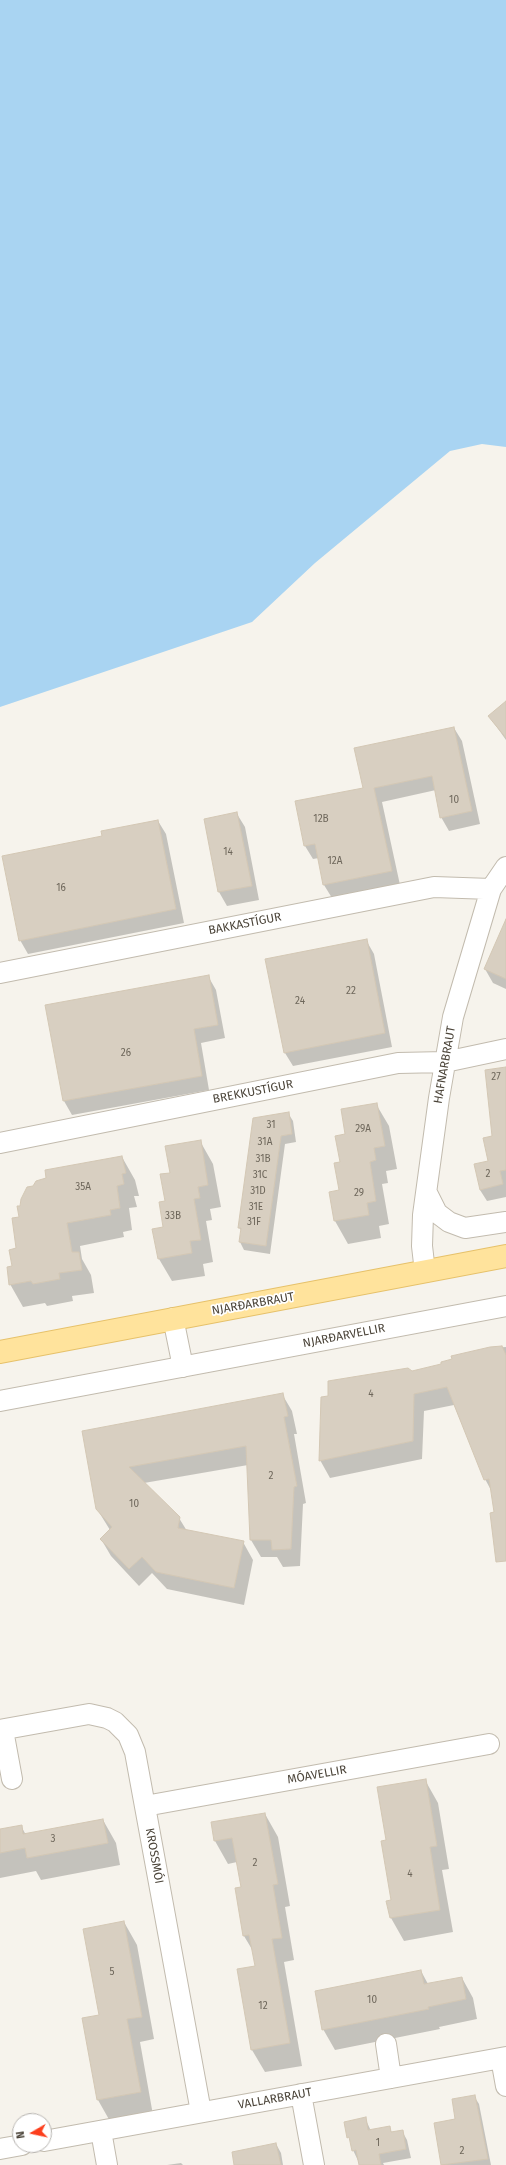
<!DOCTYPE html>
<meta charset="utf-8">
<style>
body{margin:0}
#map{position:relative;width:506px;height:2165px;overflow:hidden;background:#f6f3ec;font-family:"Fira Sans",sans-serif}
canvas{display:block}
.north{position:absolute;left:12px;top:2113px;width:40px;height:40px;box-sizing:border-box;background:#fff;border:1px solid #b7b4b0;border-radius:50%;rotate:261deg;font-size:11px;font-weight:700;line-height:16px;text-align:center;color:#4b4439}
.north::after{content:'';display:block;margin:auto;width:14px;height:18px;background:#fc3f1d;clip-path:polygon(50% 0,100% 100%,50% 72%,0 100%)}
</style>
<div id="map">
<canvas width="506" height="2165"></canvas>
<div class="north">N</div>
</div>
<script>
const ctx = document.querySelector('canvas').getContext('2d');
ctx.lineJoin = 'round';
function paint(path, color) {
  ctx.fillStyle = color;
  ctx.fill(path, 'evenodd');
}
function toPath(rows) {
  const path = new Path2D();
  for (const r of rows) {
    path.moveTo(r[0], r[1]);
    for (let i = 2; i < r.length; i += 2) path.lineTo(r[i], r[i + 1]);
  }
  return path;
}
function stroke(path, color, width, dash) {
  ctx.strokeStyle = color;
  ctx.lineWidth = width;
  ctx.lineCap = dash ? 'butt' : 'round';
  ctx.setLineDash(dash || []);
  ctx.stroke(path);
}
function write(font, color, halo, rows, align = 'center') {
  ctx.font = font + ' "Fira Sans",sans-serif';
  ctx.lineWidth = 3.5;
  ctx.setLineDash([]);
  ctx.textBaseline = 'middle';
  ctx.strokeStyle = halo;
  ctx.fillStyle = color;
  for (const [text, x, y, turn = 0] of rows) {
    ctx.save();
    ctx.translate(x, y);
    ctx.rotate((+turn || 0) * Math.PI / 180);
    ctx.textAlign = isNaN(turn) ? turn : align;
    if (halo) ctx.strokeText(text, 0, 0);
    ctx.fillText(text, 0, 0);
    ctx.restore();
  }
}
const water = toPath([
 [0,0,506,0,506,447,482,444,450,451,315,563,252,622,0,707]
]);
const shadow = toPath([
 [506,702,506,740,489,716],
 [454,728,462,741,480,824,449,831,441,817,436,790,382,802,400,885,332,898,324,885,319,858,313,859,305,846,364,789],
 [237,814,245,827,259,900,227,906,219,892,205,820],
 [158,821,166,834,184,923,28,954,20,940,103,837],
 [506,921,506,989,493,983,485,969],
 [366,940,374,954,392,1047,293,1066,285,1053],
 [208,976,216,990,225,1038,201,1043,209,1090,72,1115,64,1101,46,1006],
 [506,1068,506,1197,487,1201,480,1190,490,1162],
 [376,1104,389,1126,397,1169,386,1171,388,1183,382,1184,389,1224,379,1226,381,1238,348,1244,335,1221,330,1193,340,1191,341,1163,347,1135],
 [288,1113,293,1121,296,1142,285,1144,270,1254,244,1250,240,1242,242,1231,239,1228],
 [200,1141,213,1164,221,1207,210,1209,212,1220,206,1221,213,1262,203,1264,205,1276,172,1281,159,1259,171,1174],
 [122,1157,135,1180,139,1196,134,1196,137,1207,129,1208,132,1230,123,1232,124,1237,80,1246,82,1259,91,1275,94,1293,72,1296,73,1301,47,1306,45,1303,23,1307,10,1284,18,1249,21,1206,33,1187],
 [506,1347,506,1558,495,1513,492,1492,485,1479,454,1405,424,1411,422,1459,330,1478,320,1460,412,1373,442,1365,490,1348],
 [282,1394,292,1411,297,1434,294,1434,306,1503,303,1504,300,1566,283,1567,277,1557,261,1557,251,1540,248,1465,144,1483,179,1518,187,1531,243,1542,253,1560,244,1605,167,1589,152,1573,139,1586,111,1556,101,1539,110,1530,97,1509,83,1432],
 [425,1780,438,1803,449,1869,442,1870,453,1932,404,1941,391,1918,388,1902,392,1901,388,1841],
 [265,1814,278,1837,290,1906,285,1907,294,1960,284,1962,302,2066,265,2072,252,2050,256,1967,253,1951,244,1936,236,1889,242,1888,237,1862,228,1864,215,1841,213,1823],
 [103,1820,116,1843,120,1865,41,1880,36,1871,0,1878,0,1830,21,1826,26,1835],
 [124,1922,137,1945,154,2039,140,2042,153,2115,111,2123,98,2100,83,2019,100,2016],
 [421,1971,428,1984,462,1978,473,1998,477,2019,439,2027,440,2029,335,2050,323,2029],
 [474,2096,479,2104,491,2165,442,2165,435,2124,456,2120],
 [365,2118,371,2131,389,2127,392,2133,402,2131,407,2140,411,2158,383,2163,384,2165,360,2165,353,2150],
 [276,2144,281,2153,283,2165,235,2165],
 [181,2163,183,2165,167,2165]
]);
const building = toPath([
 [506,701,506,738,488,716,506,701],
 [454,727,472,811,440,818,432,776,374,788,392,871,323,885,315,844,304,846,295,801,363,788,354,748,454,727],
 [237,812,252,886,218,892,204,819,237,812],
 [158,820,176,909,19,941,2,856,102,836,101,831,158,820],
 [506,919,506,979,484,969,506,919],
 [367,939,385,1033,284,1053,265,959,367,939],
 [209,975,218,1025,194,1029,202,1076,63,1101,45,1005,209,975],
 [506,1067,506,1170,500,1171,503,1184,480,1190,474,1164,488,1161,483,1138,492,1136,485,1070,506,1067],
 [377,1103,385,1146,374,1148,376,1160,370,1162,376,1201,367,1203,369,1215,334,1221,329,1192,339,1190,334,1163,340,1162,335,1136,345,1134,341,1109,377,1103],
 [289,1112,292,1134,281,1136,266,1246,239,1242,241,1228,238,1228,253,1118,289,1112],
 [201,1140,208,1185,198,1187,200,1198,194,1199,201,1240,190,1241,192,1253,158,1259,152,1229,163,1227,159,1202,165,1201,160,1174,170,1173,165,1146,201,1140],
 [122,1156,126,1173,122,1174,124,1184,117,1186,120,1208,110,1210,111,1215,67,1223,72,1252,79,1252,82,1270,59,1273,60,1279,33,1284,31,1281,9,1285,7,1267,12,1266,9,1250,16,1248,12,1218,19,1217,17,1206,20,1206,21,1199,27,1187,33,1186,36,1181,46,1178,45,1170,122,1156],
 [502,1346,506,1355,506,1561,496,1562,490,1513,494,1512,489,1479,484,1480,447,1387,414,1394,413,1441,319,1461,321,1397,328,1396,328,1381,408,1368,412,1371,441,1364,441,1362,452,1359,451,1356,490,1347,502,1346],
 [283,1393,288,1416,284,1417,297,1486,294,1487,291,1549,272,1550,271,1540,250,1540,246,1446,129,1467,180,1517,178,1528,244,1541,234,1588,156,1572,142,1557,129,1569,100,1539,112,1527,96,1509,82,1431,283,1393],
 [426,1779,437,1846,430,1847,440,1910,390,1918,386,1901,391,1900,381,1841,386,1840,377,1787,426,1779],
 [265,1813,278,1884,273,1885,282,1938,272,1939,290,2043,251,2050,237,1969,255,1966,249,1935,243,1936,235,1888,241,1887,232,1838,214,1841,211,1822,265,1813],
 [103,1819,108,1843,27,1858,25,1848,0,1853,0,1829,22,1825,23,1834,103,1819],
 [124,1921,142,2017,127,2019,141,2092,97,2100,82,2018,99,2015,83,1929,124,1921],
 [421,1970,424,1984,462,1977,466,1999,428,2007,429,2009,322,2030,315,1991,421,1970],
 [475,2095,488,2159,441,2165,434,2123,455,2119,452,2099,475,2095],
 [366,2117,368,2130,390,2126,391,2132,403,2130,406,2149,379,2154,381,2165,359,2165,356,2150,352,2151,349,2137,347,2138,344,2122,366,2117],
 [276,2143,281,2165,234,2165,232,2152,276,2143]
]);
const minor = toPath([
 [0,973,434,887,491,889],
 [0,1143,398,1063,445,1062,506,1049],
 [427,1193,437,1213,449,1222,465,1228,506,1222],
 [425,1272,422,1246,423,1215,439,1098,453,1017,491,889,506,867],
 [173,1318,183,1367],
 [0,1401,506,1306],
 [0,1730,89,1714,107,1718,115,1722,128,1735,135,1752,201,2112],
 [3,1730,12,1779],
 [145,1806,489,1744],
 [386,2044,391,2078],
 [501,2058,506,2086],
 [301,2094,314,2165],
 [101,2131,107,2165],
 [44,2141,506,2057],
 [0,2149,22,2145]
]);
const major = toPath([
 [0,1352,506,1256]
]);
const numberNames = [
 ["10",454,800],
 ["12B",321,819],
 ["14",228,852],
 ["12A",335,861],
 ["16",61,888],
 ["22",351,991],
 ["24",300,1001],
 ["26",126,1053],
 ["27",496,1077],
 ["31",271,1125],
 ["29A",363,1129],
 ["31A",265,1142],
 ["31B",263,1159],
 ["2",488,1174],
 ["31C",260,1175],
 ["35A",83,1187],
 ["31D",258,1191],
 ["29",359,1193],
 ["31E",256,1207],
 ["33B",173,1216],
 ["31F",254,1222],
 ["4",371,1394],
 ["2",271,1476],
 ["10",134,1504],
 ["3",53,1839],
 ["2",255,1863],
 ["4",410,1874],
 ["5",112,1972],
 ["10",372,2000],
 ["12",263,2006],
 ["1",378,2143],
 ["2",462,2151]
];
const streetNames = [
 ["BAKKASTÍGUR",245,924,-11],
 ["HAFNARBRAUT",445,1065,-80],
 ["BREKKUSTÍGUR",253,1092,-11],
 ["NJARÐARBRAUT",253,1304,-10],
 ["NJARÐARVELLIR",344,1336,-11],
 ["MÓAVELLIR",317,1775,-10],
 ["KROSSMÓI",154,1856,80],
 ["VALLARBRAUT",275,2099,-10]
];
paint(water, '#a9d4f2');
paint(shadow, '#0003');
paint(building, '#d8cfc1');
stroke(building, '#d3c7b4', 1);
stroke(minor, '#c2bbae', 22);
stroke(major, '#e6c16a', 24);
stroke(minor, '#fff', 20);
stroke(major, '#ffe39c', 22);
write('10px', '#6e675b', null, numberNames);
write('12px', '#4b4439', '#fff', streetNames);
</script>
